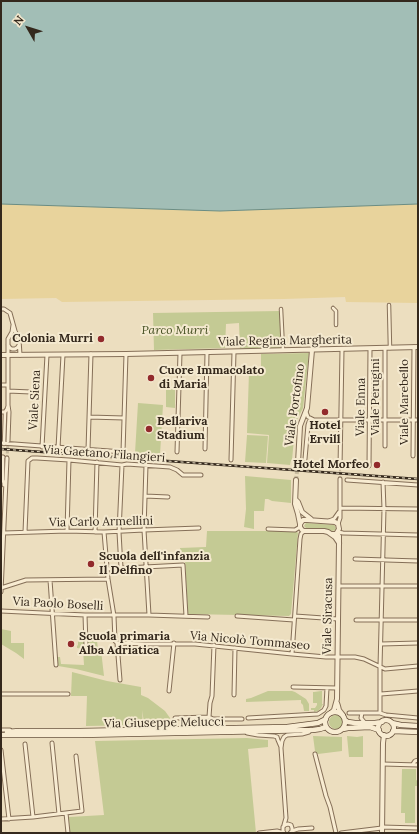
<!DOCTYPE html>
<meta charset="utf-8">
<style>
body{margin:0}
#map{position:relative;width:419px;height:834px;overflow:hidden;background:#ecdebf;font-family:Lora,serif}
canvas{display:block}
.frame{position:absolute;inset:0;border:2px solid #34281c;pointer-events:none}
.north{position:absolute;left:8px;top:8px;width:40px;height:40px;-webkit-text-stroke:3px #f4e9cf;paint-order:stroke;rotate:309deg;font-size:11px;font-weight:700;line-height:16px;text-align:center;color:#34281c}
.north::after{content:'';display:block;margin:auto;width:14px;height:18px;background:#34281c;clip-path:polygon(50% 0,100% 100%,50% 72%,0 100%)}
</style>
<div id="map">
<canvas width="419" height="834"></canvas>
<div class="frame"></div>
<div class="north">N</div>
</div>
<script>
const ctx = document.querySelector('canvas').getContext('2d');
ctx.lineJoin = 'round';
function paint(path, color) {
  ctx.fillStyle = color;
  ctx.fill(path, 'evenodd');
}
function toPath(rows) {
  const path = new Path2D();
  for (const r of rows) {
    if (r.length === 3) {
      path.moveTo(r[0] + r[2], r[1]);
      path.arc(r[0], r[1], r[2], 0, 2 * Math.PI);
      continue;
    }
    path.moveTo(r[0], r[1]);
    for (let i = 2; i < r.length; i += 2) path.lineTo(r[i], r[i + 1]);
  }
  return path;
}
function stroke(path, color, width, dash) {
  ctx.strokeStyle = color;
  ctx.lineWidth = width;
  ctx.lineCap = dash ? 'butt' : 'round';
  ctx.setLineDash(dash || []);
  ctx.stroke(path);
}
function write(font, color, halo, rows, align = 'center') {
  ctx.font = font + ' Lora,serif';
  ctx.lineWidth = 4;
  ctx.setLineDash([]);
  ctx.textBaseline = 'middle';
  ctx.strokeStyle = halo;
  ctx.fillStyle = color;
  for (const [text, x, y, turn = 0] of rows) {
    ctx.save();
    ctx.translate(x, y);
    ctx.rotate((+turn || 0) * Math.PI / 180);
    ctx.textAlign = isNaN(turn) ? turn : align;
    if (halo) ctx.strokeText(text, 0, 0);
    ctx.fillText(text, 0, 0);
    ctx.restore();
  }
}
const green = toPath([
 [280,311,280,348,240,349,239,323,226,324,225,348,154,350,153,313],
 [309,353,303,408,299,416,292,429,294,439,292,460,291,460,290,465,267,463,269,435,247,433,249,372,261,372,261,354],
 [166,389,175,389,175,408,166,407],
 [138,403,163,405,160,455,135,453],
 [247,435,268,436,266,463,245,462],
 [245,476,291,480,291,503,272,501,268,499,265,499,264,511,254,511,254,529,244,527,246,509],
 [306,523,334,525,336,528,335,530,332,531,325,529,306,528,304,526],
 [207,531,296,531,298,533,291,614,289,616,188,614,185,560,181,560,180,548,206,547],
 [1,629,11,631,11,643,24,643,24,659,16,653,1,644],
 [84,638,85,648,88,648,88,642,97,640,98,651,101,650,104,676,76,669,58,666,58,657,60,657,61,664,84,665,83,649,77,648,77,646,78,645,78,639],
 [72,672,107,681,141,687,141,695,148,698,165,711,170,718,170,722,168,725,145,725,144,722,142,710,143,725,86,726,87,696,71,696],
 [268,691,292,691,295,692,306,699,309,704,309,711,304,711,303,705,301,703,301,700,246,702,246,699,251,698],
 [314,691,322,691,322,704,323,704,321,708,318,711,314,712,314,710,311,710,311,708,315,708,317,705,317,703,313,703,313,692,321,692],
 [336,722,7],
 [313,736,342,737,342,751,318,754,316,753,315,751],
 [347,736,357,737,363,736,363,757,349,757],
 [247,738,268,740,268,747,248,749,256,833,70,833,69,817,104,815,95,741],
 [402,769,416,769,416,780,418,781,418,786,415,786,415,823,405,823,405,813,401,813]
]);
const sand = toPath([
 [1,204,220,211,418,204,418,303,346,302,345,297,284,299,62,302,56,298,1,299]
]);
const water = toPath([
 [1,1,418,1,418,204,220,211,1,204,1,1]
]);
const minorTunnel = toPath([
 [7,458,8,442],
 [340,479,340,468]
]);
const tertiaryTunnel = toPath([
 [296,480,298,463]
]);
const pedestrian = toPath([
 [389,305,390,348],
 [333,308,336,311,336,325],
 [281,309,283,350],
 [4,444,5,413],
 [3,481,3,457]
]);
const minor = toPath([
 [1,309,4,309,10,313,15,331,19,339,20,355],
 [8,345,10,348,12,349,15,349,18,347,19,345],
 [1,385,8,385],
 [8,391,31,392],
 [1,412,5,412,7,409,8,406],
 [306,412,308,417,314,420,418,420],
 [89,417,124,418],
 [8,441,9,412,8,405,8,339,12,332,13,325],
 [1,443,123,452,126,354],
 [385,446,385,348],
 [42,447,47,355],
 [58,448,63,355],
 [205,449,207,353],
 [88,450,91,354],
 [177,452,180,353],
 [413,456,414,347],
 [1,457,3,457],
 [305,459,308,425,309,422,314,420],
 [231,460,234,352],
 [146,465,144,530,149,615],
 [369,466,370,349],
 [340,468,342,350],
 [1,480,4,482,4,485],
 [347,480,418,485],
 [145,496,168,497],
 [340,508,418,509],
 [329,521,334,519,339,512],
 [338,524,340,518,340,479],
 [268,529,295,530,300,527],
 [67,531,69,460],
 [25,532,28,461,32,458,37,458,69,460,122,465,127,464,170,467,177,470,183,475,201,475],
 [95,532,97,462],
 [104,532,108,579,114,616,115,641,117,643,120,680],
 [338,532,343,533,418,535],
 [4,533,67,531,104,532,144,530,199,528],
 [355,559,418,561],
 [121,568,119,532,122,465],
 [107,569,183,565,186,616],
 [50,580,56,665],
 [339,586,418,586],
 [1,588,26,580,108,579],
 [1,592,7,458],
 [1,611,85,615,149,615,208,617],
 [85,615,86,645],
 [237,616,294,620],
 [295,616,338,619],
 [356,620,418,620],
 [117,643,145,644,195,644,292,654,326,657,355,657,364,659,385,669,418,666],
 [381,644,418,643],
 [292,654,300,539,301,534,304,531],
 [293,687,337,688],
 [169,691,174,643],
 [1,694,68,694],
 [381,694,418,691],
 [234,695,235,648],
 [349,713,380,713,386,715,418,718],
 [362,713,361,718,365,723],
 [380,713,380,667,384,509,383,482],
 [209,717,210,703,212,696,214,645],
 [175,718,209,717,213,719,242,719],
 [248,718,318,714,324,710,326,706,327,688],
 [1,730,10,730],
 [247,733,258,735,274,736,277,737,278,740,281,747],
 [52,743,59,814],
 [25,744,33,817],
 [1,750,9,819],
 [315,754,326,796,330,807,336,833],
 [383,764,418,765],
 [413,764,415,761,418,760],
 [66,813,68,833],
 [1,819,33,817,82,811,76,756],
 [284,825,286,818,281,748,282,741,284,737,287,735,302,734,309,732],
 [382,827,418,828],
 [292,831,298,829,312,828],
 [259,833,277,831,284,833],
 [284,833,283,831,283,827,285,825,288,824,291,825,292,828,292,831,290,833],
 [341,833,382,828]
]);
const tertiary = toPath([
 [1,355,126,354,418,347],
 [298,463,300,426,307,408,312,350],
 [296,480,295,504,298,514,300,524],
 [296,500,298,502,302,512,311,519],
 [331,534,336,534,339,529,338,524,335,522,307,520,303,520,300,524,300,527,302,530,304,531,324,531,328,532,335,537,339,543],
 [337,703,338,706,339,710,343,715],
 [331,713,334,710,337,699,339,543,339,536,337,533],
 [382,833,383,743,384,735]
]);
const secondary = toPath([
 [335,722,10],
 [345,720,348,722,355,723,375,723,382,722],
 [386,728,8],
 [392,723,401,725,418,726],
 [343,729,348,728,370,727,379,730],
 [393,731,418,732],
 [7,732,19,731,80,731,287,727,318,723,326,719],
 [1,735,82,735,313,730,320,729,326,727]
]);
const rail = toPath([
 [1,449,418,479]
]);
const markers = [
 [101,339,4,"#922a2c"],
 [151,378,4,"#922a2c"],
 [325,412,4,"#922a2c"],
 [149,429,4,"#922a2c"],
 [377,465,4,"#922a2c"],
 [91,564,4,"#922a2c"],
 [71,644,4,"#922a2c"]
];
const parkNames = [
 ["Parco Murri",175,331]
];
const poiNames = [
 ["Colonia Murri",93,339,"right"],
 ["Cuore Immacolato",159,371],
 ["di Maria",159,385],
 ["Bellariva",157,422],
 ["Stadium",157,436],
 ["Hotel",325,426,"center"],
 ["Ervill",325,440,"center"],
 ["Hotel Morfeo",369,465,"right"],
 ["Scuola dell'infanzia",99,557],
 ["Il Delfino",99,571],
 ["Scuola primaria",79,637],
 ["Alba Adriatica",79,651]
];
const streetNames = [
 ["Viale Regina Margherita",285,341,-1],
 ["Viale Perugini",376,397,-90],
 ["Viale Siena",35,400,-87],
 ["Viale Marebello",405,402,-90],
 ["Viale Portofino",295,405,-82],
 ["Viale Enna",361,407,-89],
 ["Via Gaetano Filangieri",104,454,4],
 ["Via Carlo Armellini",101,522,-1],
 ["Via Paolo Boselli",58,604,3],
 ["Viale Siracusa",328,616,-89],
 ["Via Nicolò Tommaseo",250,641,5],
 ["Via Giuseppe Melucci",164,723,-1]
];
paint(green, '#c4ca94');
paint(sand, '#e8d39c');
paint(water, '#a2beb6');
stroke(water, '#6a8c83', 1);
stroke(minorTunnel, '#c7ba9e', 3, [3, 1.5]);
stroke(tertiaryTunnel, '#c7ba9e', 4, [4, 2]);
stroke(pedestrian, '#856f58', 4.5);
stroke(minor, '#856f58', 5);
stroke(tertiary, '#856f58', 6);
stroke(secondary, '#66503b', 6);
stroke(pedestrian, '#f8ecd2', 2.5);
stroke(minor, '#f8ecd2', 3);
stroke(tertiary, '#f8ecd2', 4);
stroke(secondary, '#f8ecd2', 4.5);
stroke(rail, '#34281c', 2.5);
stroke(rail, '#f4e9cf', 1, [3]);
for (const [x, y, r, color] of markers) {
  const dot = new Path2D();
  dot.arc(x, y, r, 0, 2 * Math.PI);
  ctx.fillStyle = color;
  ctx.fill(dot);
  stroke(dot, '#f4e9cf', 1.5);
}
write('italic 12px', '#465023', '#f4e9cf', parkNames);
write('bold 12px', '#34281c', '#f4e9cf', poiNames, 'left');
write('12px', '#34281c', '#f4e9cf', streetNames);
</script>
